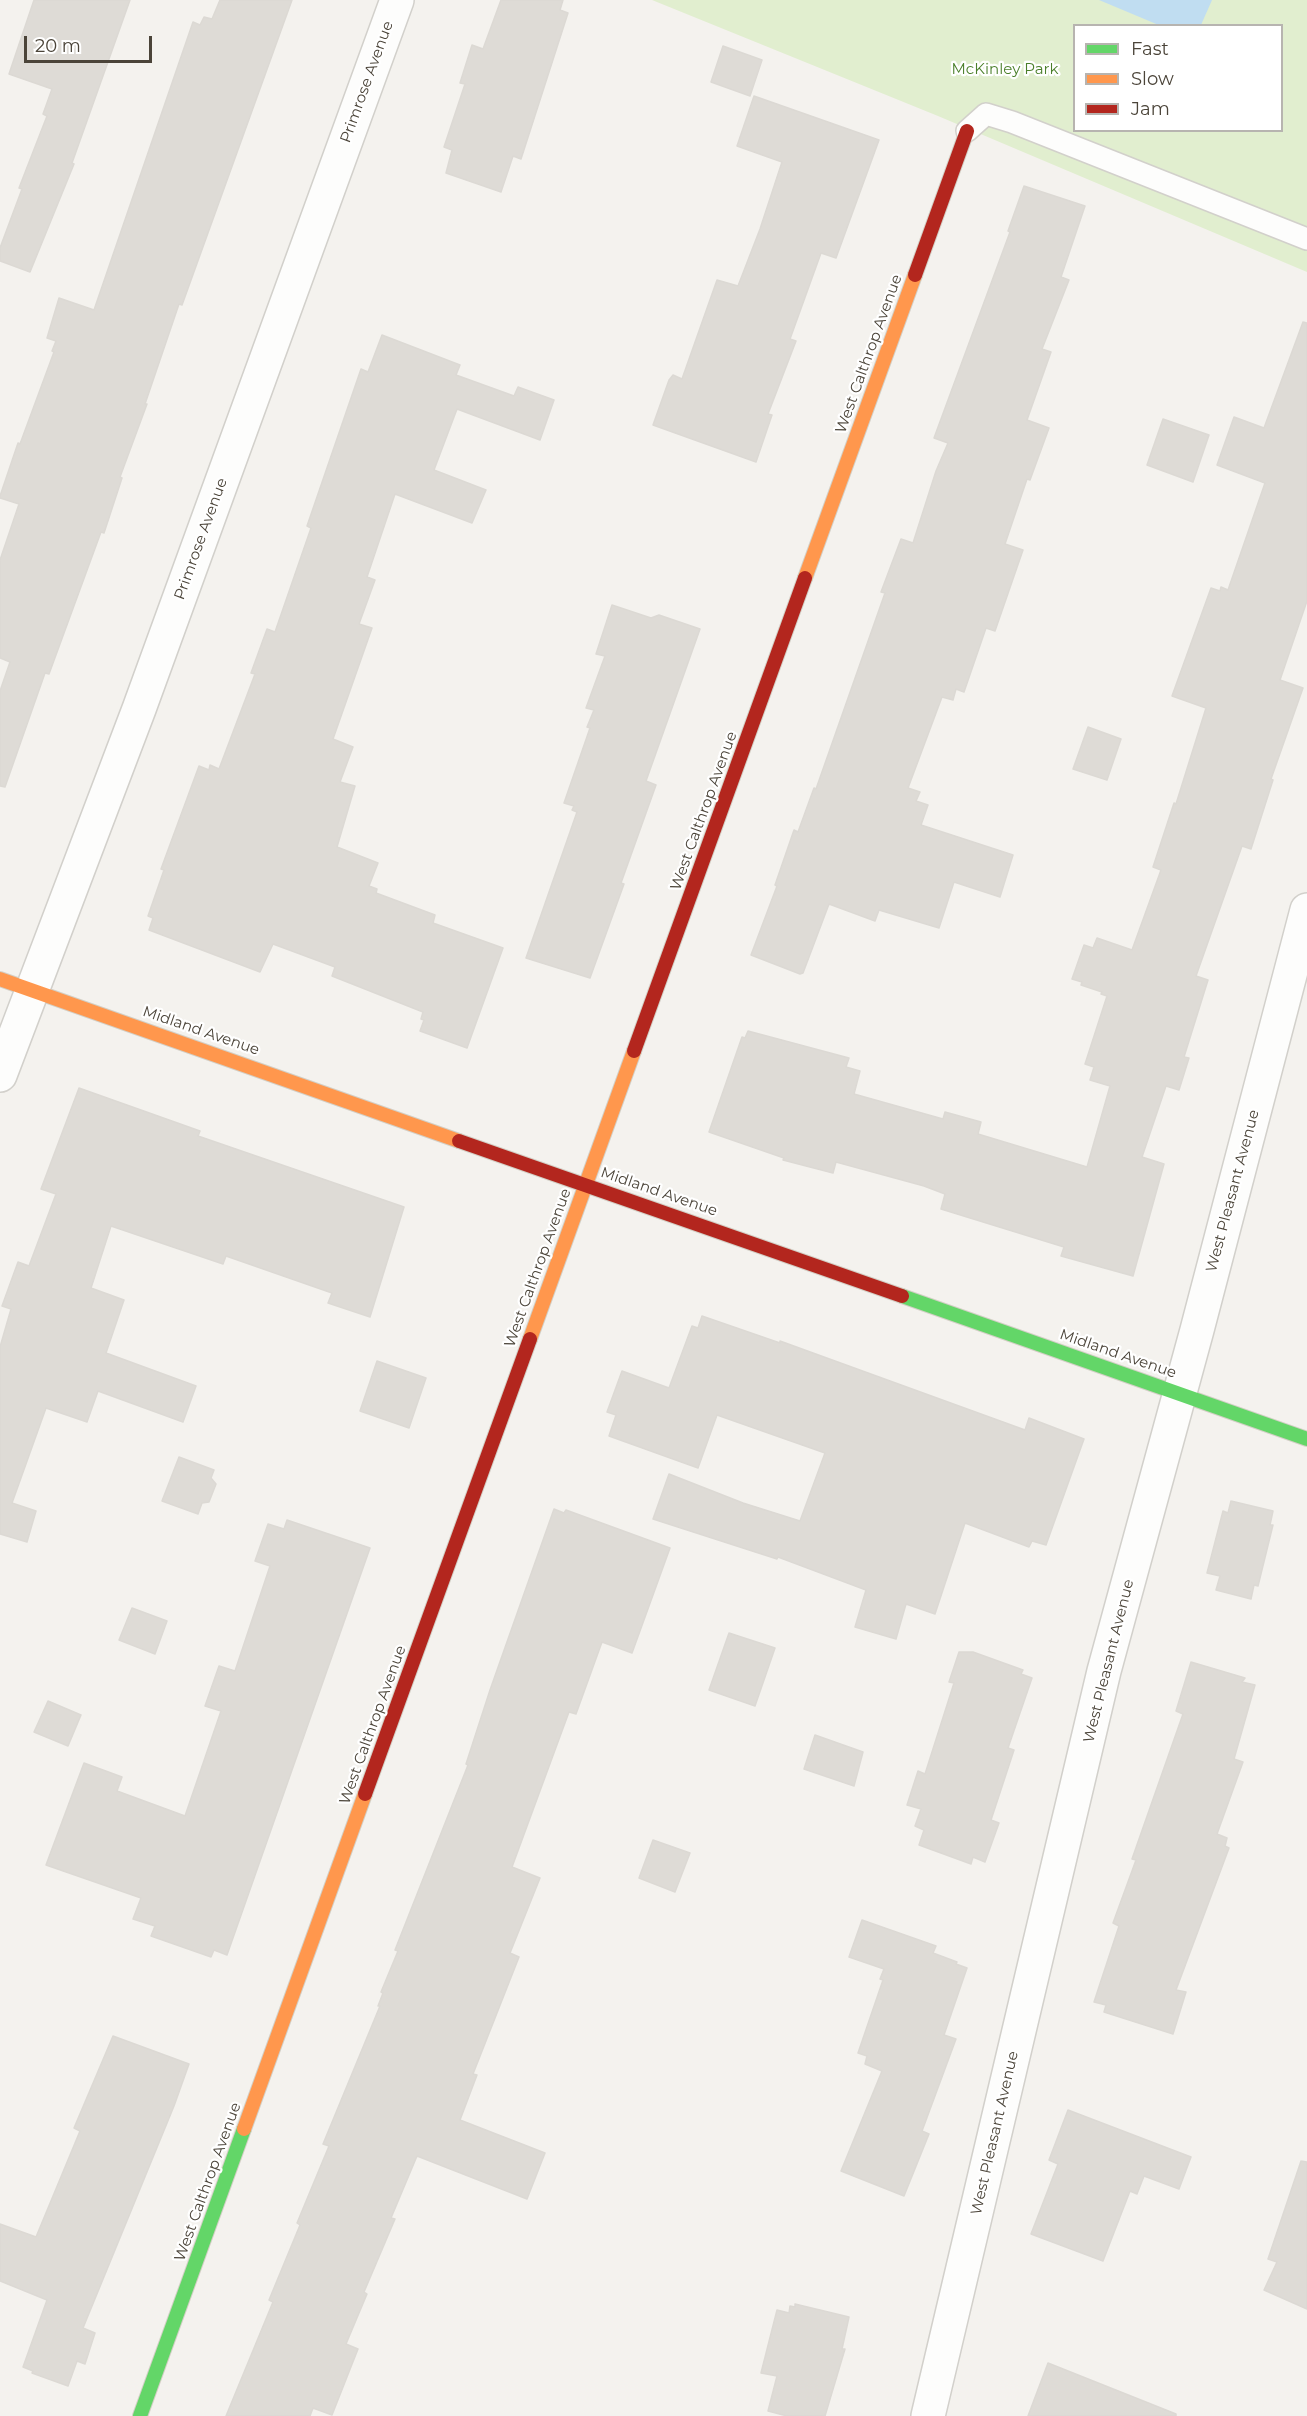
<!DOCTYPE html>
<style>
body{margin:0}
#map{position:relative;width:1307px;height:2416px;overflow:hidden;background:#f4f2ee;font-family:Montserrat,sans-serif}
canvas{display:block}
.legend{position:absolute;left:1073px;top:24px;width:210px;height:108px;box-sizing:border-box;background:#fff;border:2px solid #b7b4b0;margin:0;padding:8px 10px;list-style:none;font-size:18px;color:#4b4439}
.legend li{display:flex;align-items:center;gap:12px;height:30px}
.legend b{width:30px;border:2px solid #b7b4b0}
.scale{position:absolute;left:24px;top:36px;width:128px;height:27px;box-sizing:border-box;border:3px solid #4b4439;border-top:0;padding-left:8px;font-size:18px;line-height:21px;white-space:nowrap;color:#4b4439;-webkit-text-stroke:4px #fff;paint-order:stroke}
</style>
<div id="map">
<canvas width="1307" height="2416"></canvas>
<ul class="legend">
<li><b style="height:8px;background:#63d668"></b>Fast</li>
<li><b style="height:8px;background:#ff974d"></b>Slow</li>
<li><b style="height:8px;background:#b3261e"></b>Jam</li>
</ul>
<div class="scale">20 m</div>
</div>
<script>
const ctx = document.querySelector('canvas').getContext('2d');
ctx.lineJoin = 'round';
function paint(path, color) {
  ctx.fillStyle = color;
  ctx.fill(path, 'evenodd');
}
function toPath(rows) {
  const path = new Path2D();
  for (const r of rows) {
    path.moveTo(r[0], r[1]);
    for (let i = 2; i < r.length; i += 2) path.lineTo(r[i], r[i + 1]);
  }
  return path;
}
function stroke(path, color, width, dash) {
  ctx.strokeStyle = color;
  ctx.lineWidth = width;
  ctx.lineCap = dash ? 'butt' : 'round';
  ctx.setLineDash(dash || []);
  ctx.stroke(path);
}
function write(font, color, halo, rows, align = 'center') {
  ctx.font = font + ' Montserrat,sans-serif';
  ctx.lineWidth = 4.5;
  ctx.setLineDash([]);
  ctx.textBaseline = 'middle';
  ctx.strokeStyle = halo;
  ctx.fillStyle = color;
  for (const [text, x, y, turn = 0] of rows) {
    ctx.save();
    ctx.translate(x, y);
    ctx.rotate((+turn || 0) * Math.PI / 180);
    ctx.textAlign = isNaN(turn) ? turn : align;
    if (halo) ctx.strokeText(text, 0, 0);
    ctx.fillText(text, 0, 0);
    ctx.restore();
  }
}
const green = toPath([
 [652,0,1307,0,1307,272,938,116],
 [1074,26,1282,26,1282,130,1074,130]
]);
const water = toPath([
 [1099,0,1212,0,1201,25,1161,26]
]);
const building = toPath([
 [34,0,130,0,72,163,74,164,30,272,0,261,0,248,22,189,19,188,47,116,43,114,52,89,9,74,34,0],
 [220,0,292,0,182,305,179,304,145,404,147,404,120,477,122,478,104,533,101,532,49,674,45,673,5,787,0,786,0,691,10,662,0,658,0,560,19,504,0,498,0,496,18,443,20,444,54,352,52,351,56,341,47,338,59,298,94,310,193,22,200,25,204,17,212,19,220,0],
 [501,0,563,0,560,10,568,13,521,159,513,156,501,192,446,173,452,150,444,147,465,84,460,83,472,45,483,49,501,0],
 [723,46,762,60,750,96,711,82,723,46],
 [754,96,879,140,836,258,821,253,790,339,796,341,768,414,772,415,756,462,653,425,669,380,673,375,682,379,717,280,738,286,760,229,782,162,737,146,754,96],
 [1024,186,1085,206,1061,277,1069,280,1042,349,1051,352,1027,420,1049,428,1030,480,1027,479,1005,544,1023,550,995,631,986,628,964,692,956,689,953,700,942,697,908,788,920,792,916,801,928,805,921,825,1013,855,1000,897,954,882,939,928,879,910,875,921,829,904,803,973,800,974,751,955,777,886,775,885,794,830,798,832,814,788,816,789,885,593,881,592,901,539,913,543,936,471,948,443,934,438,1010,232,1008,231,1024,186],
 [1303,322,1307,323,1307,601,1280,680,1303,688,1271,779,1273,780,1251,849,1242,846,1196,976,1208,980,1184,1057,1189,1058,1179,1090,1166,1086,1142,1157,1164,1164,1133,1276,1061,1256,1064,1247,941,1209,945,1194,924,1186,836,1162,833,1173,783,1160,784,1158,709,1132,742,1037,745,1038,748,1031,849,1058,846,1067,860,1071,854,1094,943,1119,945,1112,981,1122,978,1134,1087,1167,1110,1086,1090,1080,1094,1067,1085,1064,1107,996,1101,994,1102,992,1081,985,1082,982,1072,979,1084,945,1093,948,1097,938,1132,950,1161,870,1153,867,1174,803,1176,804,1206,708,1172,696,1211,588,1220,591,1221,587,1228,590,1265,483,1217,465,1234,417,1264,428,1303,322],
 [382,335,460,365,456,375,514,396,518,387,554,400,540,440,457,409,434,470,486,490,472,523,395,494,367,577,375,580,359,624,372,628,333,739,353,747,340,782,355,786,337,847,378,863,369,886,377,889,376,893,435,915,433,923,503,948,467,1048,420,1031,424,1020,421,1019,423,1012,332,976,335,967,273,944,260,972,149,930,153,918,148,916,164,870,161,869,199,766,209,770,210,765,219,769,255,674,251,673,267,629,275,632,311,528,307,526,361,369,368,372,382,335],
 [1163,419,1209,435,1193,482,1147,465,1163,419],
 [612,605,651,618,659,615,700,629,646,781,656,785,621,883,624,884,590,978,526,958,577,812,572,810,574,806,564,803,590,728,587,727,594,710,586,708,605,656,596,654,612,605],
 [1088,727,1121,739,1107,780,1073,769,1088,727],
 [79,1088,200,1131,198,1136,404,1207,370,1317,328,1303,332,1293,226,1256,223,1264,111,1226,91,1288,124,1300,106,1353,196,1386,183,1422,98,1391,87,1422,46,1408,12,1503,36,1511,27,1542,0,1534,0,1347,11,1309,2,1306,18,1262,29,1266,56,1194,41,1189,79,1088],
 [702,1316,780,1343,780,1341,1025,1430,1029,1418,1084,1439,1046,1545,1032,1541,1029,1547,965,1523,935,1614,906,1604,896,1639,855,1627,866,1590,778,1557,777,1559,653,1519,669,1474,743,1503,800,1521,825,1453,717,1415,698,1468,609,1436,616,1415,607,1412,622,1371,669,1388,692,1326,698,1328,702,1316],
 [377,1361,426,1378,409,1428,360,1411,377,1361],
 [179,1457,214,1470,211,1478,216,1484,209,1502,202,1503,198,1514,162,1501,179,1457],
 [1231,1501,1273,1511,1270,1525,1273,1525,1258,1586,1254,1585,1251,1599,1216,1590,1220,1576,1207,1573,1223,1511,1228,1513,1231,1501],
 [554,1509,564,1513,566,1510,670,1548,632,1653,602,1642,576,1714,569,1712,512,1867,540,1878,510,1953,519,1957,473,2074,477,2075,460,2120,545,2153,527,2199,417,2156,391,2218,395,2219,364,2292,367,2294,346,2344,358,2349,332,2415,313,2408,310,2416,226,2416,273,2302,269,2300,300,2225,297,2223,329,2146,323,2144,380,2006,378,2006,383,1993,381,1992,398,1951,395,1950,468,1765,466,1764,490,1690,554,1509],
 [287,1520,370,1548,227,1955,214,1950,211,1957,151,1936,155,1926,133,1919,141,1898,46,1865,84,1763,122,1777,117,1791,185,1816,221,1711,205,1706,219,1666,235,1671,270,1566,255,1561,268,1524,284,1529,287,1520],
 [132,1608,167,1621,155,1654,119,1640,132,1608],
 [729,1633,775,1648,755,1706,709,1690,729,1633],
 [959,1652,973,1652,1023,1670,1021,1674,1032,1678,1008,1748,1014,1750,991,1820,999,1823,985,1862,973,1857,971,1864,919,1845,924,1830,915,1826,921,1809,907,1805,918,1771,925,1774,954,1683,949,1682,959,1652],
 [1191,1662,1245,1678,1242,1682,1255,1685,1234,1759,1243,1762,1217,1834,1227,1838,1225,1846,1229,1848,1176,1990,1186,1992,1173,2034,1104,2012,1106,2005,1094,2002,1119,1926,1113,1923,1136,1860,1132,1859,1183,1714,1176,1711,1191,1662],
 [48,1701,81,1715,68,1746,34,1732,48,1701],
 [815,1735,863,1752,854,1786,804,1769,815,1735],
 [653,1840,690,1853,675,1892,639,1878,653,1840],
 [862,1920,936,1946,933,1953,957,1962,956,1964,967,1968,944,2035,956,2039,922,2131,929,2134,904,2196,841,2171,882,2071,865,2064,867,2056,858,2053,883,1980,880,1979,884,1969,849,1957,862,1920],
 [113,2036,189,2064,174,2106,83,2328,95,2333,85,2364,77,2361,68,2386,32,2373,33,2371,23,2367,47,2300,0,2281,0,2224,36,2237,80,2131,74,2128,113,2036],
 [1068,2110,1191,2157,1179,2189,1144,2176,1137,2194,1130,2191,1103,2261,1031,2234,1058,2164,1049,2160,1068,2110],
 [1301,2161,1307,2162,1307,2309,1264,2290,1277,2262,1268,2259,1301,2161],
 [795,2304,849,2317,842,2349,845,2349,825,2416,787,2416,768,2411,777,2376,761,2373,777,2310,789,2313,790,2306,795,2307,795,2304],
 [1048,2363,1176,2414,1176,2416,1028,2416,1048,2363]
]);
const lane = toPath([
 [967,131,986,114,1012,122,1307,239]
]);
const street = toPath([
 [0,1075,139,709,397,0],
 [928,2416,1104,1671,1197,1330,1307,910]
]);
const fast = toPath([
 [902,1296,1307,1439],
 [140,2416,244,2129]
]);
const slow = toPath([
 [805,578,915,275],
 [0,979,459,1141],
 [530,1339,634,1051],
 [244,2129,365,1794]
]);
const jam = toPath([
 [915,275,967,131],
 [634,1051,805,578],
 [459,1141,902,1296],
 [365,1794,530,1339]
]);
const parkNames = [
 ["McKinley Park",1005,70]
];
const streetNames = [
 ["Primrose Avenue",367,82,-70],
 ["West Calthrop Avenue",869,354,-70],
 ["Primrose Avenue",201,539,-70],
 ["West Calthrop Avenue",704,811,-70],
 ["Midland Avenue",201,1031,19],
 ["West Pleasant Avenue",1233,1191,-75],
 ["Midland Avenue",659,1192,19],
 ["West Calthrop Avenue",538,1268,-70],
 ["Midland Avenue",1118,1354,19],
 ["West Pleasant Avenue",1109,1661,-76],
 ["West Calthrop Avenue",373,1725,-70],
 ["West Pleasant Avenue",995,2133,-77],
 ["West Calthrop Avenue",208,2182,-70]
];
paint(green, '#e1eecf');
paint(water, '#c0ddf1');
paint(building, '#dedbd6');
stroke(building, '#dcd9d4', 1.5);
stroke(lane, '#d2d0cb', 24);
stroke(street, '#d2d0cb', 36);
stroke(fast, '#d3cfc5', 16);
stroke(slow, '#d3cfc5', 16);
stroke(jam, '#d3cfc5', 16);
stroke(lane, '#fdfdfc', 21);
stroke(street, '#fdfdfc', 33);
stroke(fast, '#63d668', 14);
stroke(slow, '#ff974d', 14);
stroke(jam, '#b3261e', 14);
write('15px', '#4a7f2a', '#fff', parkNames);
write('15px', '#4b4439', '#fff', streetNames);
</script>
